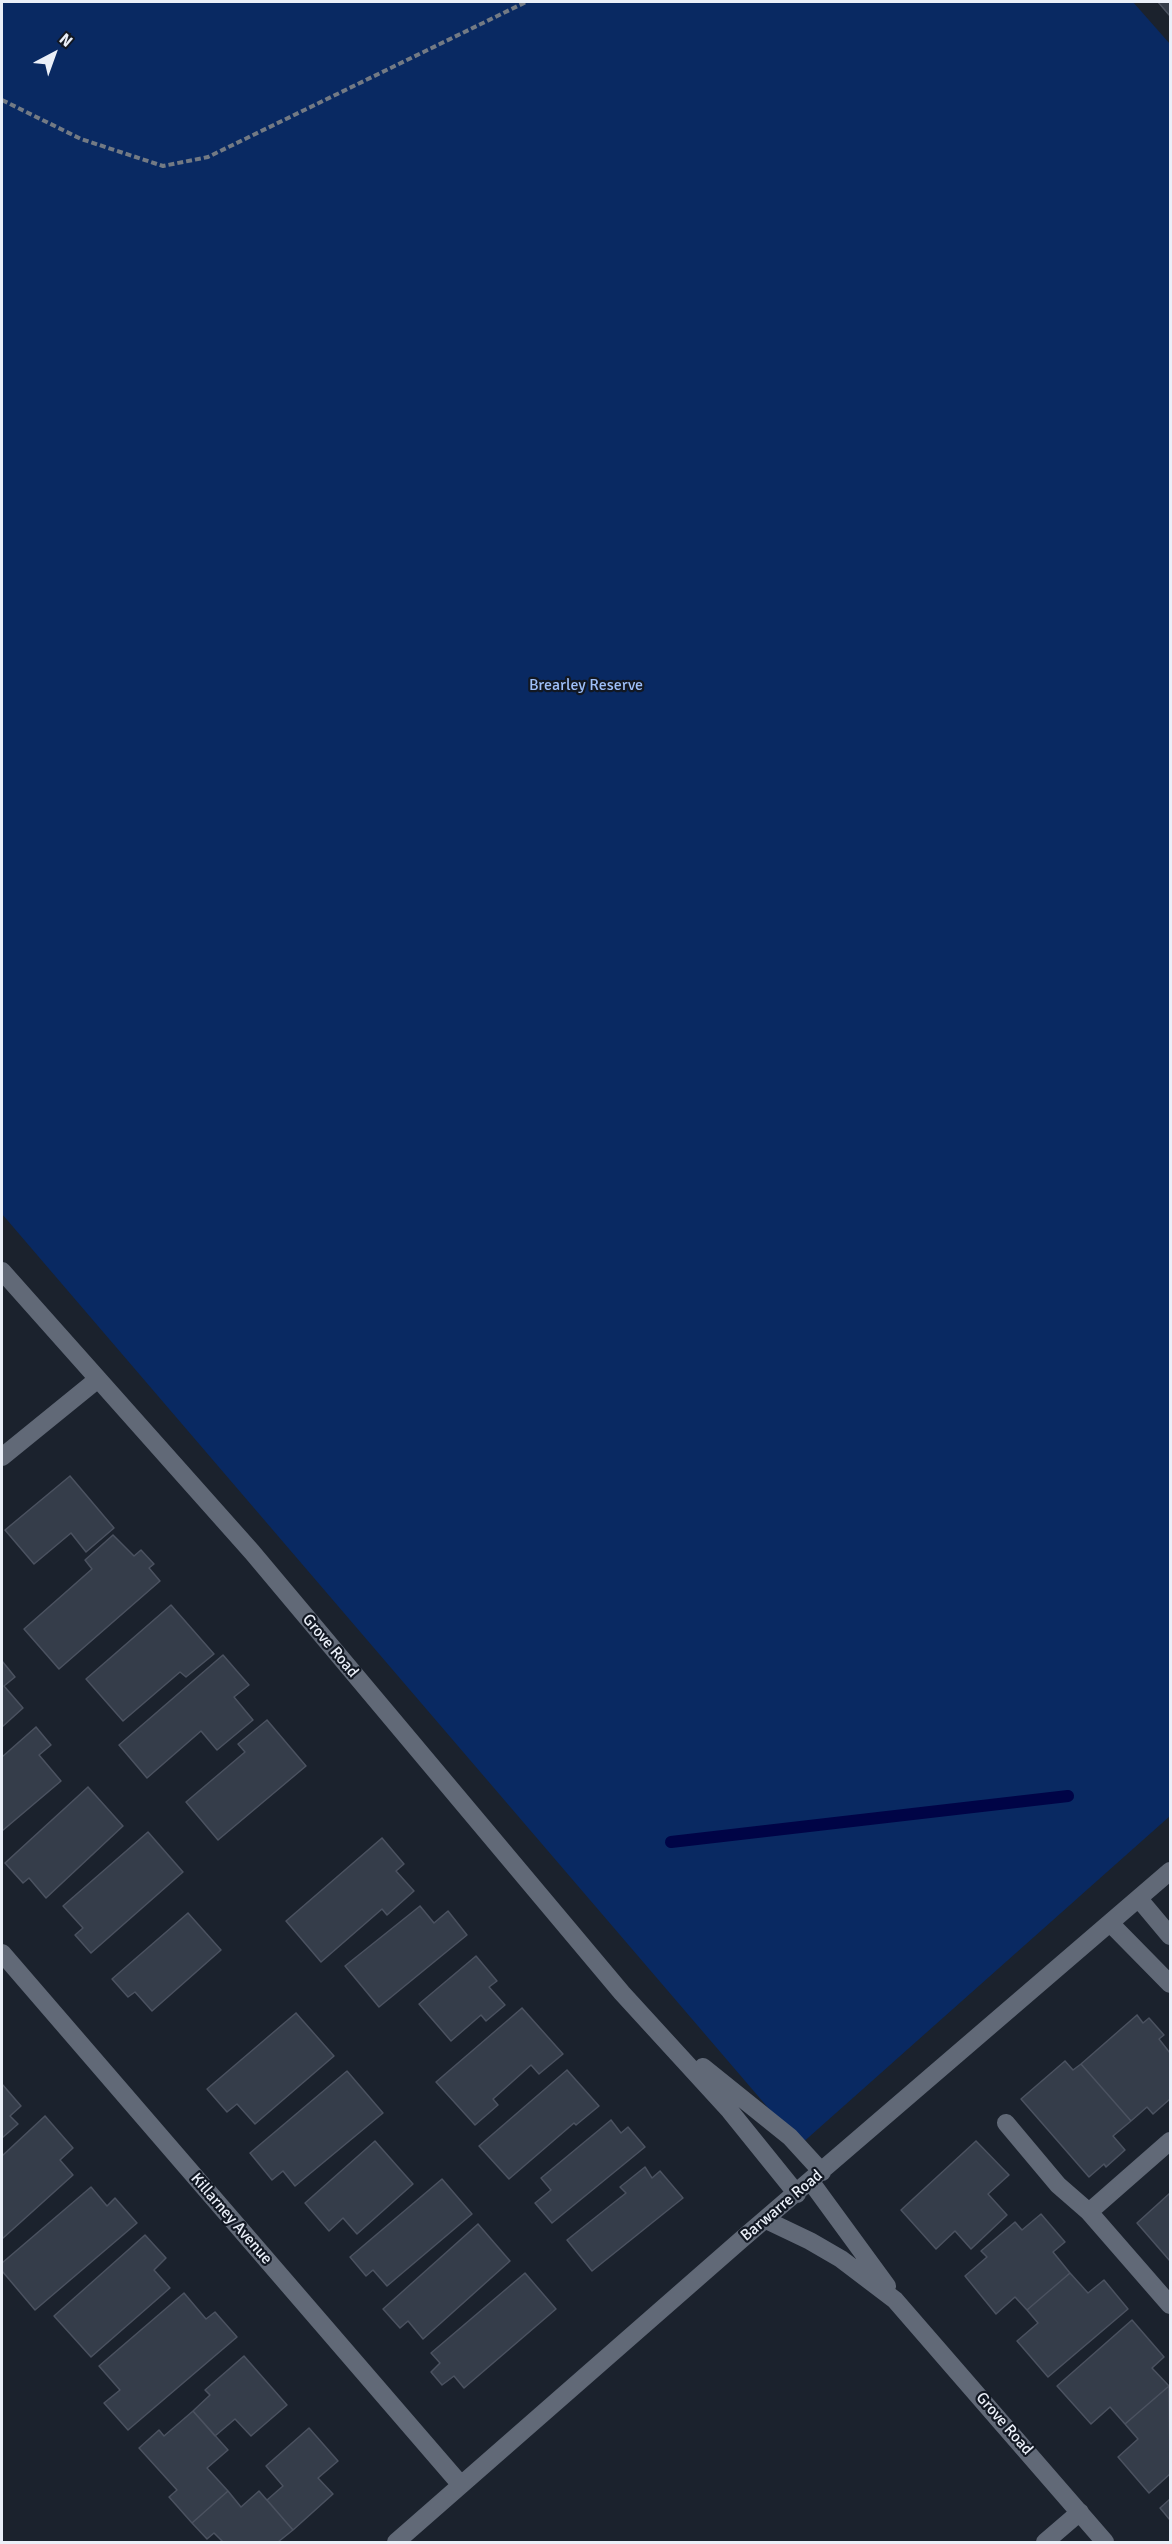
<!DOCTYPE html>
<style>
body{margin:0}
#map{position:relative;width:1172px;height:2544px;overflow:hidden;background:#1b222d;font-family:Signika,sans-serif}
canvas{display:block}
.frame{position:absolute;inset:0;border:3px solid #eaeff8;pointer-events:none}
.north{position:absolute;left:24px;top:24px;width:60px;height:60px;-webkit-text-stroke:4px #121823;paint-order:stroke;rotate:41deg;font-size:16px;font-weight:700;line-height:24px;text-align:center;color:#eaeff8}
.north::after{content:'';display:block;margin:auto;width:21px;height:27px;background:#eaeff8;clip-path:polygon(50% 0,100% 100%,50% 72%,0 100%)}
</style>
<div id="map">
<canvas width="1172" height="2544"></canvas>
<div class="frame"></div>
<div class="north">N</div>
</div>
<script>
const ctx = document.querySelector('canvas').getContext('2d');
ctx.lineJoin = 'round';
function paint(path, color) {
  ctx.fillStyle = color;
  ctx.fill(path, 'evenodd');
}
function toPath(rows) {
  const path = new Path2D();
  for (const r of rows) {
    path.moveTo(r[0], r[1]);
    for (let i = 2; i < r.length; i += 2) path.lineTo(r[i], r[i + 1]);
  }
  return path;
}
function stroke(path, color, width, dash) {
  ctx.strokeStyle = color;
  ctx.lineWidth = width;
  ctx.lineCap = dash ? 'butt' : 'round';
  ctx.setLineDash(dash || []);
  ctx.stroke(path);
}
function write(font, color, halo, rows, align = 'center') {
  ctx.font = font + ' Signika,sans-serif';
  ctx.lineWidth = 4.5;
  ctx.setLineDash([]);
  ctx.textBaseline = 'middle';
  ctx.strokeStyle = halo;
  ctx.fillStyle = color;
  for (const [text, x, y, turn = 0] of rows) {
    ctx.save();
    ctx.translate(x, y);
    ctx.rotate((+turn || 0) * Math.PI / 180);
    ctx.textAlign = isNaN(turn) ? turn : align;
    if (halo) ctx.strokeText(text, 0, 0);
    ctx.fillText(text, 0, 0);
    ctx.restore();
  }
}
const green = toPath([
 [2,2,1133,2,1170,44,1170,1816,800,2145,2,1214]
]);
const stream = toPath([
 [671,1842,1068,1796]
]);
const building = toPath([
 [1158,2,1170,2,1170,16,1158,2],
 [70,1476,114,1528,86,1552,71,1533,34,1564,5,1530,70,1476],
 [113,1535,134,1556,141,1550,154,1564,149,1568,160,1581,59,1669,24,1629,92,1569,85,1560,113,1535],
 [171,1605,214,1654,186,1677,180,1672,123,1721,86,1679,171,1605],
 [223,1655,249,1685,234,1697,253,1720,217,1750,201,1731,147,1778,119,1745,223,1655],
 [2,1661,15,1677,4,1686,23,1708,2,1727,2,1661],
 [267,1720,306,1766,218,1840,186,1802,245,1752,238,1744,267,1720],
 [36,1727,51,1745,39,1755,61,1781,2,1831,2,1757,36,1727],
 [88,1787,123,1826,46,1898,29,1878,23,1883,5,1863,88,1787],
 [148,1832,183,1872,91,1953,75,1935,83,1928,63,1906,148,1832],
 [382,1838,404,1864,396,1871,414,1891,387,1915,382,1909,321,1962,286,1921,382,1838],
 [420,1906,434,1923,448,1911,467,1935,379,2007,345,1966,420,1906],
 [188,1913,221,1950,152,2011,135,1992,128,1997,112,1979,188,1913],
 [476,1956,497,1981,489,1987,505,2005,486,2021,481,2015,451,2041,419,2004,476,1956],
 [522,2008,563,2054,539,2074,531,2065,493,2099,498,2105,475,2125,436,2082,522,2008],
 [296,2013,334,2056,255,2124,237,2104,227,2112,207,2089,296,2013],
 [1137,2015,1143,2023,1149,2018,1164,2035,1159,2039,1170,2053,1170,2099,1153,2114,1147,2107,1131,2121,1081,2064,1137,2015],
 [1065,2061,1073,2070,1081,2064,1131,2121,1113,2136,1125,2150,1106,2167,1104,2164,1089,2177,1021,2099,1065,2061],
 [567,2070,599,2106,576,2125,574,2123,509,2179,479,2146,567,2070],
 [347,2071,383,2113,295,2186,283,2171,272,2180,250,2153,347,2071],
 [2,2084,21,2106,10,2116,18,2124,2,2138,2,2084],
 [45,2116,73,2148,60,2160,73,2175,2,2239,2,2156,45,2116],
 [611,2120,621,2133,628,2127,645,2147,552,2223,535,2203,551,2190,541,2178,611,2120],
 [375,2141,413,2184,357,2234,343,2218,329,2231,305,2203,375,2141],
 [976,2141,1009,2175,988,2194,1007,2215,971,2249,955,2231,936,2249,901,2210,976,2141],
 [645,2167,652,2178,660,2171,683,2198,592,2271,567,2240,626,2193,620,2187,645,2167],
 [442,2179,472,2214,387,2286,373,2270,366,2276,350,2257,442,2179],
 [91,2187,107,2206,115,2198,137,2223,35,2310,2,2271,2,2263,91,2187],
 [1170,2193,1170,2261,1137,2223,1170,2193],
 [1041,2214,1065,2242,1053,2252,1070,2273,1027,2310,1015,2297,996,2314,965,2276,987,2257,981,2251,1015,2222,1022,2230,1041,2214],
 [478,2224,510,2261,423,2339,408,2321,400,2328,383,2309,478,2224],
 [145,2235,166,2258,154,2270,170,2288,91,2357,54,2316,145,2235],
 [525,2273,556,2309,464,2388,454,2376,442,2385,431,2372,440,2363,431,2353,525,2273],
 [1070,2273,1088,2293,1104,2280,1128,2309,1048,2377,1017,2341,1038,2323,1027,2310,1070,2273],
 [184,2293,206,2319,215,2312,237,2337,128,2430,104,2403,120,2390,99,2366,184,2293],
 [1132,2320,1164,2357,1152,2368,1169,2386,1125,2424,1110,2407,1091,2424,1057,2386,1132,2320],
 [244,2356,287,2405,251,2436,235,2419,215,2436,193,2411,210,2395,205,2390,244,2356],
 [1169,2386,1170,2474,1149,2493,1118,2457,1138,2439,1125,2424,1169,2386],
 [193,2411,228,2450,207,2468,228,2491,192,2523,169,2497,177,2490,139,2448,159,2430,164,2436,193,2411],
 [309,2428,338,2461,318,2478,333,2494,293,2530,267,2500,283,2486,266,2466,309,2428],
 [228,2491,241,2507,259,2491,293,2530,278,2542,223,2542,214,2533,207,2539,192,2523,228,2491],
 [1170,2499,1170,2520,1160,2508,1170,2499]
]);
const path = toPath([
 [2,100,81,139,163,166,208,157,526,2]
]);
const minor = toPath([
 [2,1271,252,1552,622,1993,730,2111,797,2194],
 [2,1457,98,1379],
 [1139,1899,1170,1936],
 [1110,1923,1170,1984],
 [2,1953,461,2485],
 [703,2067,790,2137,822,2172],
 [1006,2123,1058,2185,1089,2212,1170,2305],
 [811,2182,887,2286],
 [1089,2212,1170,2141],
 [766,2220,810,2241,841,2259,895,2300,1105,2542],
 [396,2542,742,2239,1170,1871],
 [1045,2542,1080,2512]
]);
const parkNames = [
 ["Brearley Reserve",586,686]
];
const streetNames = [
 ["Grove Road",330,1646,50],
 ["Barwarre Road",782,2206,-40],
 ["Killarney Avenue",231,2219,49],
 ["Grove Road",1004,2424,49]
];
paint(green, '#092962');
stroke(stream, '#000446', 12);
paint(building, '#353d4a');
stroke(building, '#4b5260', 1.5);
stroke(path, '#737a84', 4, [6, 3]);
stroke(minor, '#616977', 18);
write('16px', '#9ebff9', '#121823', parkNames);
write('16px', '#eaeff8', '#121823', streetNames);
</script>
